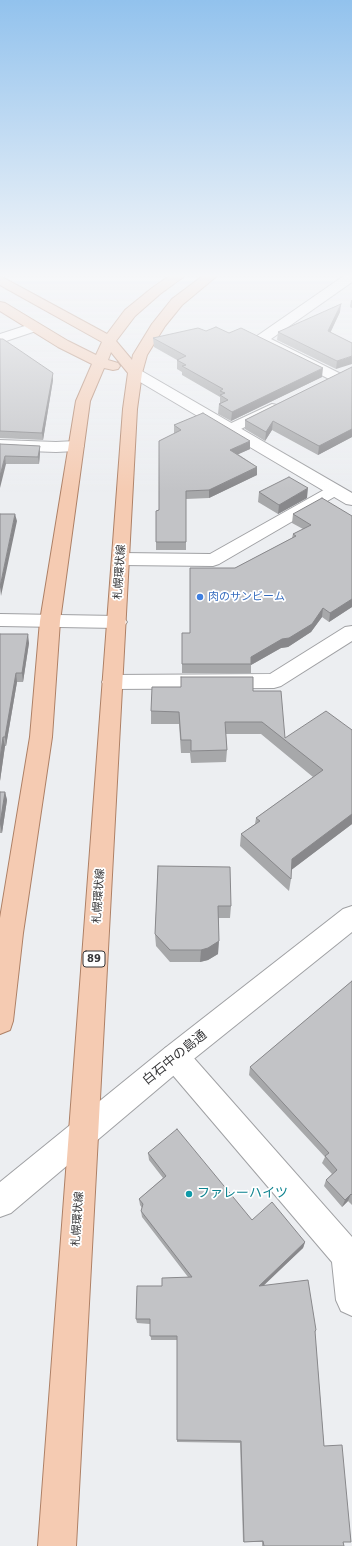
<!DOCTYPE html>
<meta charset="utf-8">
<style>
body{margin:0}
canvas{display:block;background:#eceef1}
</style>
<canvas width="352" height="1546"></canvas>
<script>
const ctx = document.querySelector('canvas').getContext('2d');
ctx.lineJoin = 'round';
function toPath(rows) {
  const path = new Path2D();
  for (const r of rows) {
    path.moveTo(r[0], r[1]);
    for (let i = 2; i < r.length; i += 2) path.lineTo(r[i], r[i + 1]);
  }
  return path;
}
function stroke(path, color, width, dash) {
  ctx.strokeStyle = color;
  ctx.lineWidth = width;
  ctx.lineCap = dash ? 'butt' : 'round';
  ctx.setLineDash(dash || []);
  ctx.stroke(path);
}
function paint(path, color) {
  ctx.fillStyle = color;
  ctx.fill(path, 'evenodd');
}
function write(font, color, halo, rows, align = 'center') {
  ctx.font = font + ' "DejaVu Sans","Noto Sans JP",sans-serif';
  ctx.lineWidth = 3.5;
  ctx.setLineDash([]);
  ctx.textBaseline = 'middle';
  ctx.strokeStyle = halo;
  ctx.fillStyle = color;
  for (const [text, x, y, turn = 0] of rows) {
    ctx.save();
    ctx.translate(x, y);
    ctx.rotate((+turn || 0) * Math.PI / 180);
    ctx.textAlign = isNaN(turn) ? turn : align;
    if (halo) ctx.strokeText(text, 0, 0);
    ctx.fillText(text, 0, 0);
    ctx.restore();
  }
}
const street = toPath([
 [345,275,352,275,352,282,271,339,341,374,343,377,341,380,336,381,331,380,257,342,255,339,257,336,345,275],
 [34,323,39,324,41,327,39,330,0,343,0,334,34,323],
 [272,404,277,405,279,408,277,411,235,432,230,434,225,432,222,429,225,426,272,404],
 [0,440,56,442,76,441,82,443,84,446,82,449,76,451,56,452,0,450,0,440],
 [335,485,341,487,343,490,341,493,219,564,213,566,121,565,115,563,112,559,115,555,121,553,210,554,329,487,335,485],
 [0,614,117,616,124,618,127,622,124,626,117,628,0,626,0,614],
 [352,626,352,641,281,686,274,688,112,689,105,687,102,682,105,677,112,675,270,674,345,627,352,626],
 [175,1044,185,1048,352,1237,352,1316,341,1311,336,1300,332,1262,165,1066,161,1057,165,1048,175,1044]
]);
const secondary = toPath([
 [135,369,140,370,352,493,352,505,346,504,130,376,128,373,130,370,135,369],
 [352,906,352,932,185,1066,11,1213,0,1217,0,1182,165,1048,343,909,352,906]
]);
const primary = toPath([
 [171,275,186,275,160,294,135,316,116,341,132,360,133,355,152,324,172,299,204,275,218,275,182,305,165,326,147,355,142,373,137,409,76,1546,38,1546,123,409,128,373,111,352,108,360,118,363,120,366,118,369,113,370,104,368,90,401,60,621,52,737,23,933,13,1021,10,1030,0,1034,0,918,30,737,40,621,76,401,92,364,58,347,0,311,0,302,5,303,68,341,96,355,102,342,0,285,0,276,107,334,125,310,152,288,171,275]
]);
const wall = toPath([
 [351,300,352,300,352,308,350,307],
 [340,312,330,332,352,343,336,369,277,340,278,332],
 [206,331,229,333,322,377,231,421,218,414,219,404,220,404,220,397,182,375,182,372,177,369,177,360,154,347,153,338],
 [0,339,53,380,43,440,0,438],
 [352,367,352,437,318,455,272,430,265,441,245,429,245,420],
 [174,425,250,449,238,454,257,467,257,475,209,498,186,499,186,550,156,550,156,511,159,510,174,433],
 [0,444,40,446,40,453,39,464,6,464],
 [259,492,307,498,278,514,258,502],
 [293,514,352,516,352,607,329,622,322,617,311,632,288,647,281,648,251,665,251,673,182,673,182,633,190,633,235,568,292,538,293,534,303,529,292,523],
 [0,634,29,643,23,682,17,682,6,746,5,746,0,781],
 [253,691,285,738,352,730,352,824,291,870,291,879,289,891,240,846,241,834,255,824,256,818,313,777,261,734,226,734,227,750,226,762,191,763,190,753,181,753,179,724,151,724,151,711],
 [0,792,5,792,7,800,2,833,0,833],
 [158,866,231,906,230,918,219,918,218,954,208,960,200,962,170,962,156,946,155,934],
 [352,981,352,1205,348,1201,342,1207,324,1186,326,1180,332,1174,322,1163,325,1157,249,1075,250,1067],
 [148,1153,252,1220,305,1242,303,1248,263,1285,316,1330,315,1333,324,1446,351,1542,343,1542,344,1546,262,1546,262,1542,243,1542,240,1443,177,1442,177,1340,151,1340,150,1324,137,1323,136,1319,162,1286,188,1277,142,1217,141,1211,142,1208,140,1205,139,1199,163,1178,149,1160]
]);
const shadedWall = toPath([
 [341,304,340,312,327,340,328,331],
 [352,356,352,364,336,369,337,361],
 [323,368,322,377,231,421,232,412],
 [53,373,53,380,43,440,42,433],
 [273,421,272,430,265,441,266,432],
 [352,429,352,437,318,455,319,446],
 [250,441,250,449,230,458,230,450],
 [40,446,40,453,39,464,38,457],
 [5,456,6,464,0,488,0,476],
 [257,467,257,475,209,498,209,490],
 [308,488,307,498,278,514,279,505],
 [15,514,17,521,1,596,0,587],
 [352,599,352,607,329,622,330,613],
 [323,608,322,617,311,632,288,647,281,648,251,665,251,657],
 [28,634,29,643,23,682,22,673],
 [16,673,17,682,6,746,5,737],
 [3,737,5,746,0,781,0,759],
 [5,792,7,800,2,833,0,824],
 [352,814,352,824,290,871,292,859],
 [219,941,218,954,208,960,200,962,201,950],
 [351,1194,348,1201,342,1207,345,1200],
 [305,1242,303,1248,258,1291,259,1286]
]);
const building = toPath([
 [341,304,328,331,352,343,352,356,337,361,278,332,341,304],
 [216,327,229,333,241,328,323,368,232,412,219,404,228,400,220,395,225,393,220,391,223,389,182,366,186,365,177,360,186,356,153,338,198,328,206,331,216,327],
 [0,339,3,339,53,373,42,433,0,431,0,339],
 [352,367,352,429,319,446,273,421,266,432,245,420,352,367],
 [203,413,250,441,230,450,257,467,209,490,186,491,186,542,156,542,156,511,159,510,159,441,181,430,174,425,203,413],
 [0,444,40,446,38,457,5,456,0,476,0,444],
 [289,477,308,488,279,505,259,492,289,477],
 [322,498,352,516,352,599,330,613,323,608,312,624,289,638,282,639,251,657,251,664,182,664,182,633,190,633,190,568,235,568,296,536,293,534,311,525,293,514,322,498],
 [0,514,15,514,0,587,0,514],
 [0,634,28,634,22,673,16,673,5,737,3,737,0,759,0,634],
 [181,677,253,677,253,691,281,691,285,738,326,711,352,730,352,814,292,859,291,879,241,834,260,821,256,818,323,770,262,722,225,722,227,750,191,751,191,740,181,740,179,712,151,711,152,687,181,687,181,677],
 [0,792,5,792,0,824,0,792],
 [158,866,230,867,231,906,218,906,219,941,208,948,201,950,170,950,155,934,158,866],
 [352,981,352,1195,351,1194,345,1200,326,1180,337,1170,325,1156,329,1153,250,1067,352,981],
 [177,1129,252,1220,272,1202,305,1242,259,1286,308,1280,316,1330,315,1331,324,1446,342,1445,351,1542,343,1542,344,1546,264,1546,263,1541,244,1542,241,1441,177,1440,177,1336,150,1336,150,1319,136,1319,137,1286,162,1286,162,1278,192,1277,141,1211,143,1204,139,1199,166,1176,148,1153,177,1129]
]);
const markers = [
 [200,597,4,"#3f7fe0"],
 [189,1194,4,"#0f9aa8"]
];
const shields = [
 [94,959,22]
];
const shieldNames = [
 ["89",94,959]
];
const streetNames = [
 ["札幌環状線",120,572,-86],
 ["札幌環状線",99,896,-86],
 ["札幌環状線",78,1219,-86]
];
const shopNames = [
 ["肉のサンビーム",208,597]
];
const nearStreetnames = [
 ["白石中の島通",175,1058,-39]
];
const nearCulturenames = [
 ["ファレーハイツ",197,1194]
];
stroke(street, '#a0a1a4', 2);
stroke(secondary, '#a0a1a4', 2);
stroke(primary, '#ae8066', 2);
paint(street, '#fff');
paint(secondary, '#fff');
paint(primary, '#f5cbb2');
paint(wall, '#a7a8aa');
paint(shadedWall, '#88888b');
paint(building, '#c2c3c6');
stroke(building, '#88888b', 1);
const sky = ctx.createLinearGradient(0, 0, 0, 492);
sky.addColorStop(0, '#92c2ed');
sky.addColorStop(0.56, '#f6f7f9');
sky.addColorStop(1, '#f6f7f900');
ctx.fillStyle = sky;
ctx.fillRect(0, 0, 352, 492);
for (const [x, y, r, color] of markers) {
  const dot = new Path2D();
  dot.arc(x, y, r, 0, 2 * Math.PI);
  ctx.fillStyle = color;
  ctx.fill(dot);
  stroke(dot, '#fff', 1.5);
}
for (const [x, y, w] of shields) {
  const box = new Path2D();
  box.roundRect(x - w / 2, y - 8, w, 16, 3);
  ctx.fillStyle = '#fff';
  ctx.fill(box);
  stroke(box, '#363638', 1);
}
write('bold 10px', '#363638', null, shieldNames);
write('11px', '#363638', '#fff', streetNames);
write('11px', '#366cbe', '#fff', shopNames, 'left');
write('13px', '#363638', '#fff', nearStreetnames);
write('13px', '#0d838f', '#fff', nearCulturenames, 'left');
</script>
